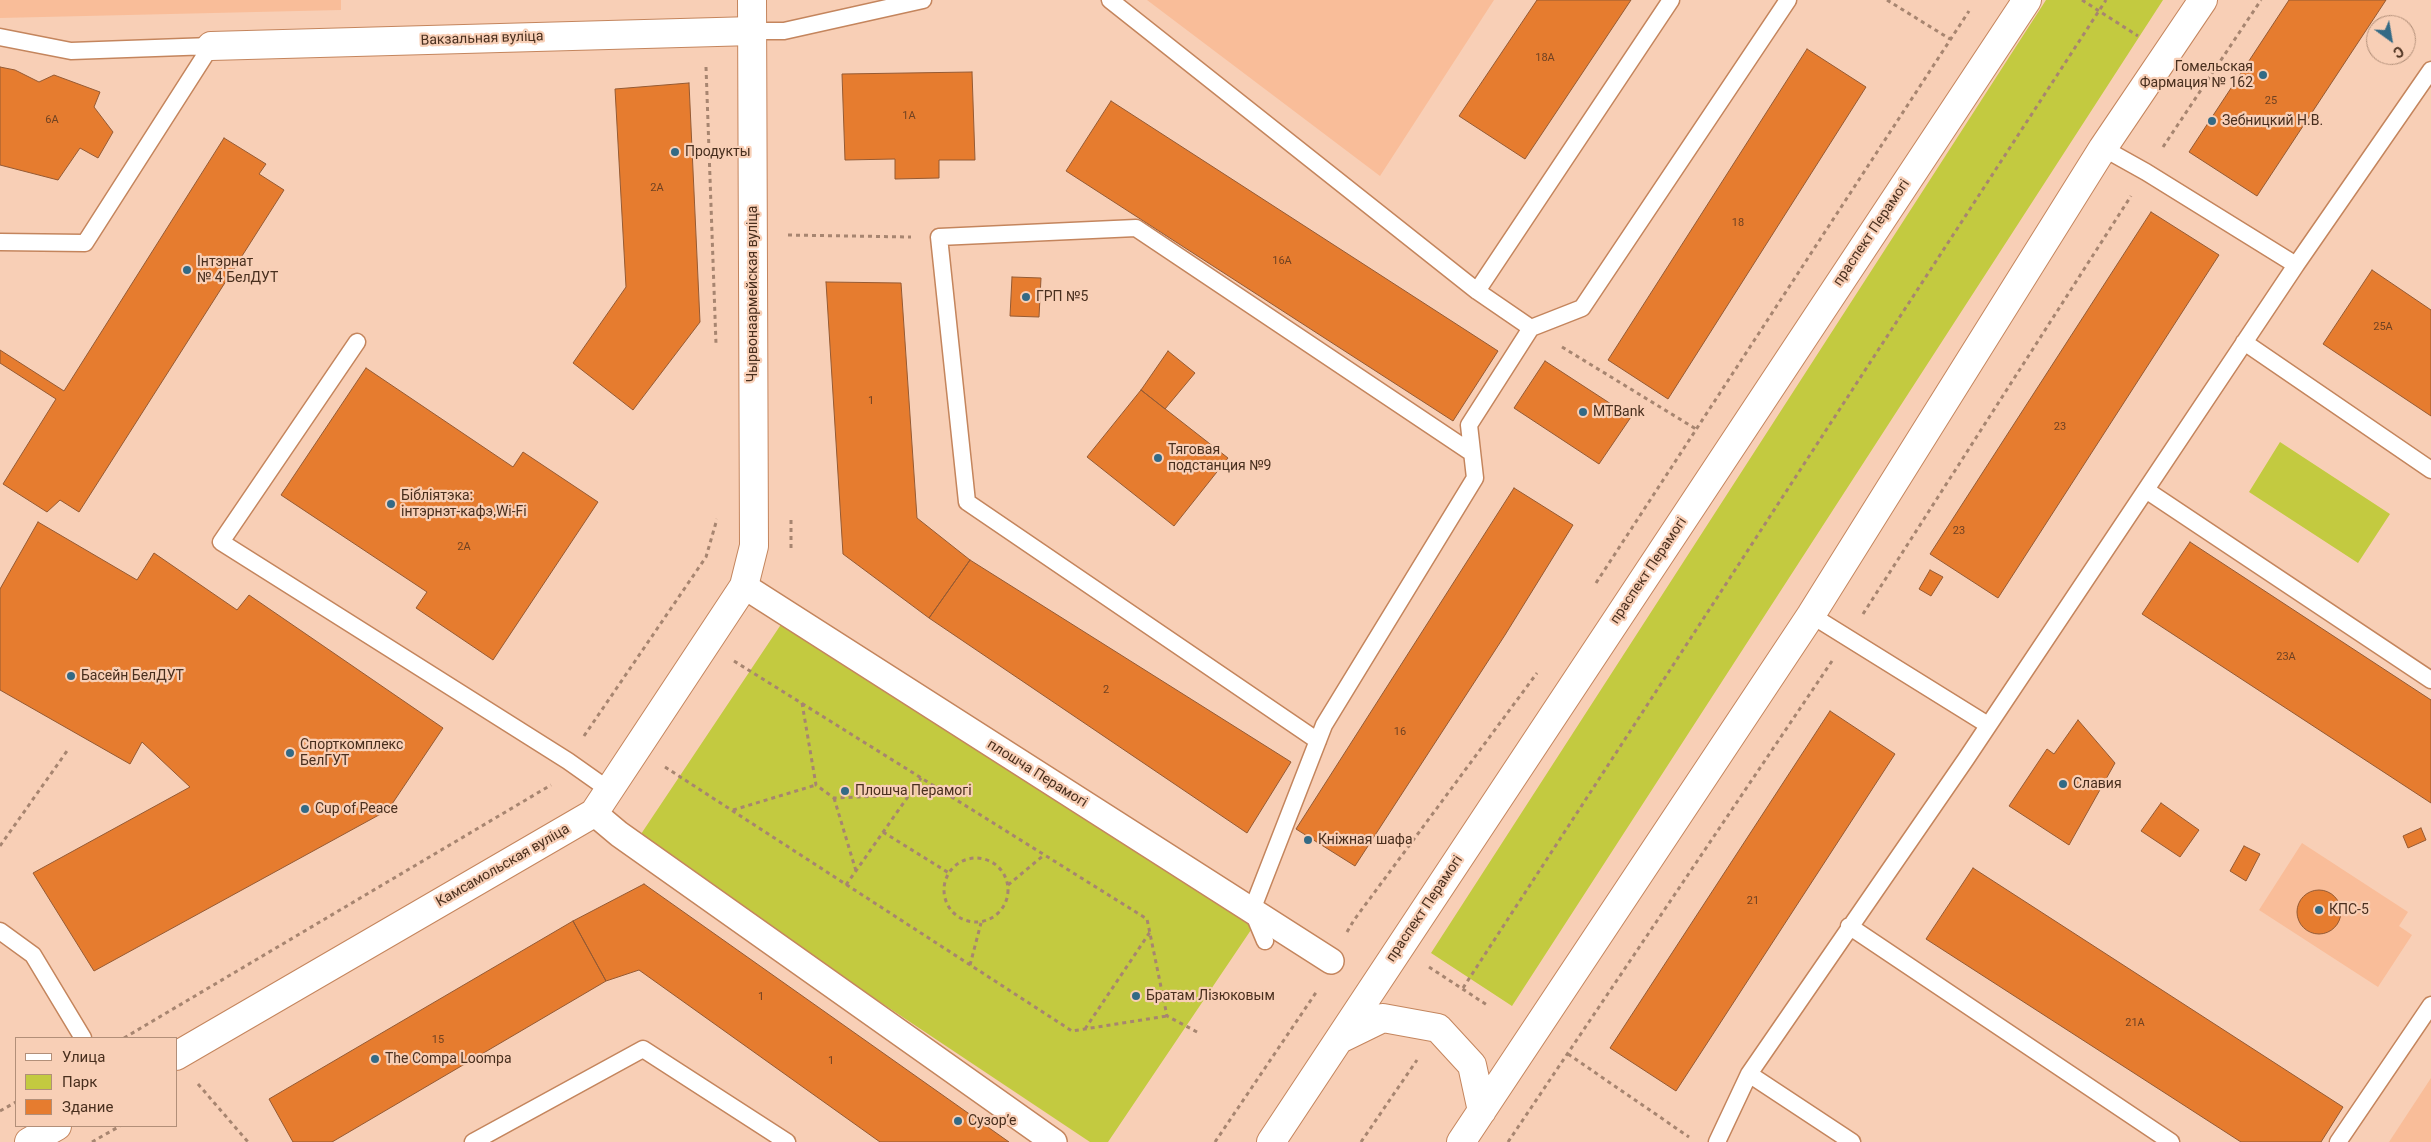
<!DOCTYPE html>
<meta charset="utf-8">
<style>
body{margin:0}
#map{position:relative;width:2431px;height:1142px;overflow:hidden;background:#f8cfb6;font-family:Roboto,sans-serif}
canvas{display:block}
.legend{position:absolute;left:15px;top:1037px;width:162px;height:90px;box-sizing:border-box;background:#f8cfb6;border:1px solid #b28f79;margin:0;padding:6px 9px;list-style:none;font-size:15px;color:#492f1e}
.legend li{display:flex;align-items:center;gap:10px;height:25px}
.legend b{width:25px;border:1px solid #b28f79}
.north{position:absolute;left:2366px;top:15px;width:50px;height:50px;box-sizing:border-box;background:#f8cfb6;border:1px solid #b28f79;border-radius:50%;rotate:148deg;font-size:14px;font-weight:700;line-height:20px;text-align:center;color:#492f1e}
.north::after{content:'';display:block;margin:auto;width:18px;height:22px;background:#336a85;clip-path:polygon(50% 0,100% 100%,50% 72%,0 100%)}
</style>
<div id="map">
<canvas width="2431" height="1142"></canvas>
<ul class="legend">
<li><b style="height:6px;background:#fff"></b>Улица</li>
<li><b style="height:14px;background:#c3ca40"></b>Парк</li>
<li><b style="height:14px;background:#e67c2f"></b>Здание</li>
</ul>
<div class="north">С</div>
</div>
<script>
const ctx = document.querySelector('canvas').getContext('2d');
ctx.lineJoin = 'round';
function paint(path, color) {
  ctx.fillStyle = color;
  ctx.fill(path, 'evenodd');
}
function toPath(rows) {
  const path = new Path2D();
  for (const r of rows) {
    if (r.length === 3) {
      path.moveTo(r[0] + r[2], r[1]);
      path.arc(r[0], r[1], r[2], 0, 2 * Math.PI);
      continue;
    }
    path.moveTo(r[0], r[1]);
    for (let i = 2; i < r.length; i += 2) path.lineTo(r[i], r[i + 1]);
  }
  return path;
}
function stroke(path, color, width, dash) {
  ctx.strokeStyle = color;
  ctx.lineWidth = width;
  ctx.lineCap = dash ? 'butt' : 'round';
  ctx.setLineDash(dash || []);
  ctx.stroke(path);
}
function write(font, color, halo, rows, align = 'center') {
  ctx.font = font + ' Roboto,sans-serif';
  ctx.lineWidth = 4.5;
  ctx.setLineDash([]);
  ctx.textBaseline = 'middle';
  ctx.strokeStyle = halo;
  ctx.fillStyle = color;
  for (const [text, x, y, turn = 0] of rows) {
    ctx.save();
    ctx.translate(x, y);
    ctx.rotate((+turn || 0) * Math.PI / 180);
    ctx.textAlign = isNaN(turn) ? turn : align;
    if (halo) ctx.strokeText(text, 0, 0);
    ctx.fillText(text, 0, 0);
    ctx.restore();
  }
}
const built = toPath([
 [0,0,341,0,341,10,0,18],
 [1147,0,1494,0,1380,176],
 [2302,843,2408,912,2399,926,2412,935,2378,987,2259,910],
 [2431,1078,2431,1142,2389,1142]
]);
const green = toPath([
 [2046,0,2163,0,1512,1006,1431,953],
 [2280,442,2390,514,2358,563,2249,492],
 [790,611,1257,921,1108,1142,1090,1142,637,840]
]);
const building = toPath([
 [1537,0,1631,0,1525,159,1459,116,1537,0],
 [2289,0,2386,0,2257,196,2189,152,2289,0],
 [1807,49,1866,87,1668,399,1608,360,1807,49],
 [0,67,15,70,39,82,54,75,100,92,94,107,113,132,98,158,80,148,58,180,0,165,0,67],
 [972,72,975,160,939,160,939,178,895,179,895,159,845,160,842,74,972,72],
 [689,83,700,322,633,410,573,363,626,287,615,89,689,83],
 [1111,101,1498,351,1453,421,1066,171,1111,101],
 [224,138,266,164,259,174,284,190,79,512,60,500,47,512,3,484,56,399,0,363,0,350,64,391,224,138],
 [2151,212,2219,255,1998,598,1930,554,2151,212],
 [2372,270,2431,310,2431,416,2323,344,2372,270],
 [1012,277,1041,278,1039,317,1010,316,1012,277],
 [826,282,901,283,917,518,970,560,929,618,843,554,826,282],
 [1168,351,1195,373,1165,409,1141,390,1168,351],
 [1545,361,1631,417,1599,464,1514,408,1545,361],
 [366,368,513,467,523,452,598,502,493,660,416,608,427,592,281,495,366,368],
 [1141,390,1228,458,1174,526,1087,457,1141,390],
 [1514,488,1573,525,1505,635,1355,866,1296,829,1514,488],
 [38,522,137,580,154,553,237,610,249,595,443,728,388,810,94,971,33,873,190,787,142,742,130,764,0,690,0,589,38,522],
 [2190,542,2431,700,2431,803,2142,614,2190,542],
 [970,560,1291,762,1247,833,929,618,970,560],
 [1930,570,1943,577,1931,596,1919,589,1930,570],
 [1830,711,1895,754,1676,1091,1610,1048,1830,711],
 [2078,720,2115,763,2069,845,2009,806,2047,749,2054,754,2078,720],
 [2161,803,2199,830,2180,857,2141,831,2161,803],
 [2421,828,2426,840,2408,848,2403,836,2421,828],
 [2244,846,2260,854,2246,881,2230,871,2244,846],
 [1973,868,2343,1107,2321,1142,2241,1142,1926,939,1973,868],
 [644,884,1009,1142,880,1142,639,970,606,981,573,921,644,884],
 [2319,912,22],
 [573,921,606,981,332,1142,293,1142,269,1099,573,921]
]);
const path = toPath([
 [1887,0,1950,39],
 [2082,0,2138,36],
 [706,67,716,344],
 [2163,147,2261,0],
 [788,235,911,237],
 [1562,347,1696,429],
 [791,548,791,520],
 [1596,583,1969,11],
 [1863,614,2131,196],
 [734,661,1147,919,1167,1016,1199,1033],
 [802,703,816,785,834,798,909,795],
 [584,736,706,557,717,519],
 [665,767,1072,1031,1167,1016],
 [834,798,856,871],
 [733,810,816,785],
 [883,832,949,873],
 [0,846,67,751],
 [976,890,32],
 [846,885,921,778],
 [1008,885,1044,855],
 [1347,932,1354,920,1537,673],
 [970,965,981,923],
 [1429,967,1487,1005],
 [1463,988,2106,0],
 [1085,1029,1150,932],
 [124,1038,551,785],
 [1568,1054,1689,1137],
 [198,1084,248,1142],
 [0,1111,16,1102],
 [92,1142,120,1126],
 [1215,1142,1317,991],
 [1361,1142,1417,1060],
 [1508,1142,1832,661]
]);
const service = toPath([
 [1110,0,1477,291,1531,328],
 [753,31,784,31,923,0],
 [0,37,71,51,211,46],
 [2103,148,2146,172,2296,265,2431,70],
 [0,242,85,243,211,46],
 [1477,291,1671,0],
 [357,342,221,542,568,761,609,790],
 [2244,342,2431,470],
 [2146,490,2431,680],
 [1811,615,1988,725],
 [1318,741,967,502,939,237,1136,228,1472,453],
 [1849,926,2171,1142],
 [0,931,33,955,83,1038],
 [1265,941,1252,910,1324,725,1475,478,1469,425,1531,328,1582,308,1788,0],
 [1749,1074,1852,1142],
 [473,1142,643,1049,787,1142],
 [1717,1142,1749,1074,1966,759,2296,265],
 [2338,1142,2431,1005]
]);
const pedestrian = toPath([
 [744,586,1331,961],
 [594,813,619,834,1054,1142]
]);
const minor = toPath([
 [211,46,753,31]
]);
const tertiary = toPath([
 [176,1056,594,813,744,586,754,546,752,0],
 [29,1142,57,1126]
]);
const primary = toPath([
 [1340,1039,1383,1018,1438,1028,1472,1065,1482,1111],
 [1271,1142,2027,0],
 [1461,1142,1811,615,2103,148,2203,0]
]);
const markers = [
 [2263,75,5,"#336a85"],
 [2212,121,5,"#336a85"],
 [675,152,5,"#336a85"],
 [187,270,5,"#336a85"],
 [1026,297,5,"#336a85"],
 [1583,412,5,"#336a85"],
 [1158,458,5,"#336a85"],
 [391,504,5,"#336a85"],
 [71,676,5,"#336a85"],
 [290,753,5,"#336a85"],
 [2063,784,5,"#336a85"],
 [845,791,5,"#336a85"],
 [305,809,5,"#336a85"],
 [1308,840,5,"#336a85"],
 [2319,910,5,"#336a85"],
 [1136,996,5,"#336a85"],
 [375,1059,5,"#336a85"],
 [958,1121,5,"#336a85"]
];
const numberNames = [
 ["18А",1545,58],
 ["25",2271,101],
 ["1А",909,116],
 ["6А",52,120],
 ["2А",657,188],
 ["18",1738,223],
 ["16А",1282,261],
 ["25А",2383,327],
 ["1",871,401],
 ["23",2060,427],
 ["23",1959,531],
 ["2А",464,547],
 ["23А",2286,657],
 ["2",1106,690],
 ["16",1400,732],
 ["21",1753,901],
 ["1",761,997],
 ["21А",2135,1023],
 ["15",438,1040],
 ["1",831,1061]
];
const streetNames = [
 ["Вакзальная вуліца",482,39,-2],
 ["праспект Перамогі",1872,233,-56],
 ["Чырвонаармейская вуліца",753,294,-90],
 ["праспект Перамогі",1649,571,-56],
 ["плошча Перамогі",1037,774,32],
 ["Камсамольская вуліца",503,866,-30],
 ["праспект Перамогі",1425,909,-56]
];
const poiNames = [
 ["Гомельская",2253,67,"right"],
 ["Фармация № 162",2253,83,"right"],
 ["Зебницкий Н.В.",2222,121],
 ["Продукты",685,152],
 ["Інтэрнат",197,262],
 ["№ 4 БелДУТ",197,278],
 ["ГРП №5",1036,297],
 ["MTBank",1593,412],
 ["Тяговая",1168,450],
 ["подстанция №9",1168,466],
 ["Бібліятэка:",401,496],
 ["інтэрнэт-кафэ,Wi-Fi",401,512],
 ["Басейн БелДУТ",81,676],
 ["Спорткомплекс",300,745],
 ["БелГУТ",300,761],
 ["Славия",2073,784],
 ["Плошча Перамогі",855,791],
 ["Cup of Peace",315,809],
 ["Кніжная шафа",1318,840],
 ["КПС-5",2329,910],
 ["Братам Лізюковым",1146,996],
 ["The Compa Loompa",385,1059],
 ["Сузорʼе",968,1121]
];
paint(built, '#f9bd99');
paint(green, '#c3ca40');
paint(building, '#e67c2f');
stroke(building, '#955a33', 1);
stroke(service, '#c4855d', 19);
stroke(pedestrian, '#c4855d', 28);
stroke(minor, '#c4855d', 30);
stroke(tertiary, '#c4855d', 30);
stroke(primary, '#c4855d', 30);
stroke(path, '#a78570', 3, [4, 4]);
stroke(service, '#fff', 16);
stroke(pedestrian, '#fff', 25);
stroke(minor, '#fff', 28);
stroke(tertiary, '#fff', 28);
stroke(primary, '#fff', 28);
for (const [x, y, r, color] of markers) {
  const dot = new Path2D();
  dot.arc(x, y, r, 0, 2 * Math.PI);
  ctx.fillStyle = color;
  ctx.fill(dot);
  stroke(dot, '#f8cfb6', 2);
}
write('11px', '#704222', null, numberNames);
write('14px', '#492f1e', '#f8cfb6', streetNames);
write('14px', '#492f1e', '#f8cfb6', poiNames, 'left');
</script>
